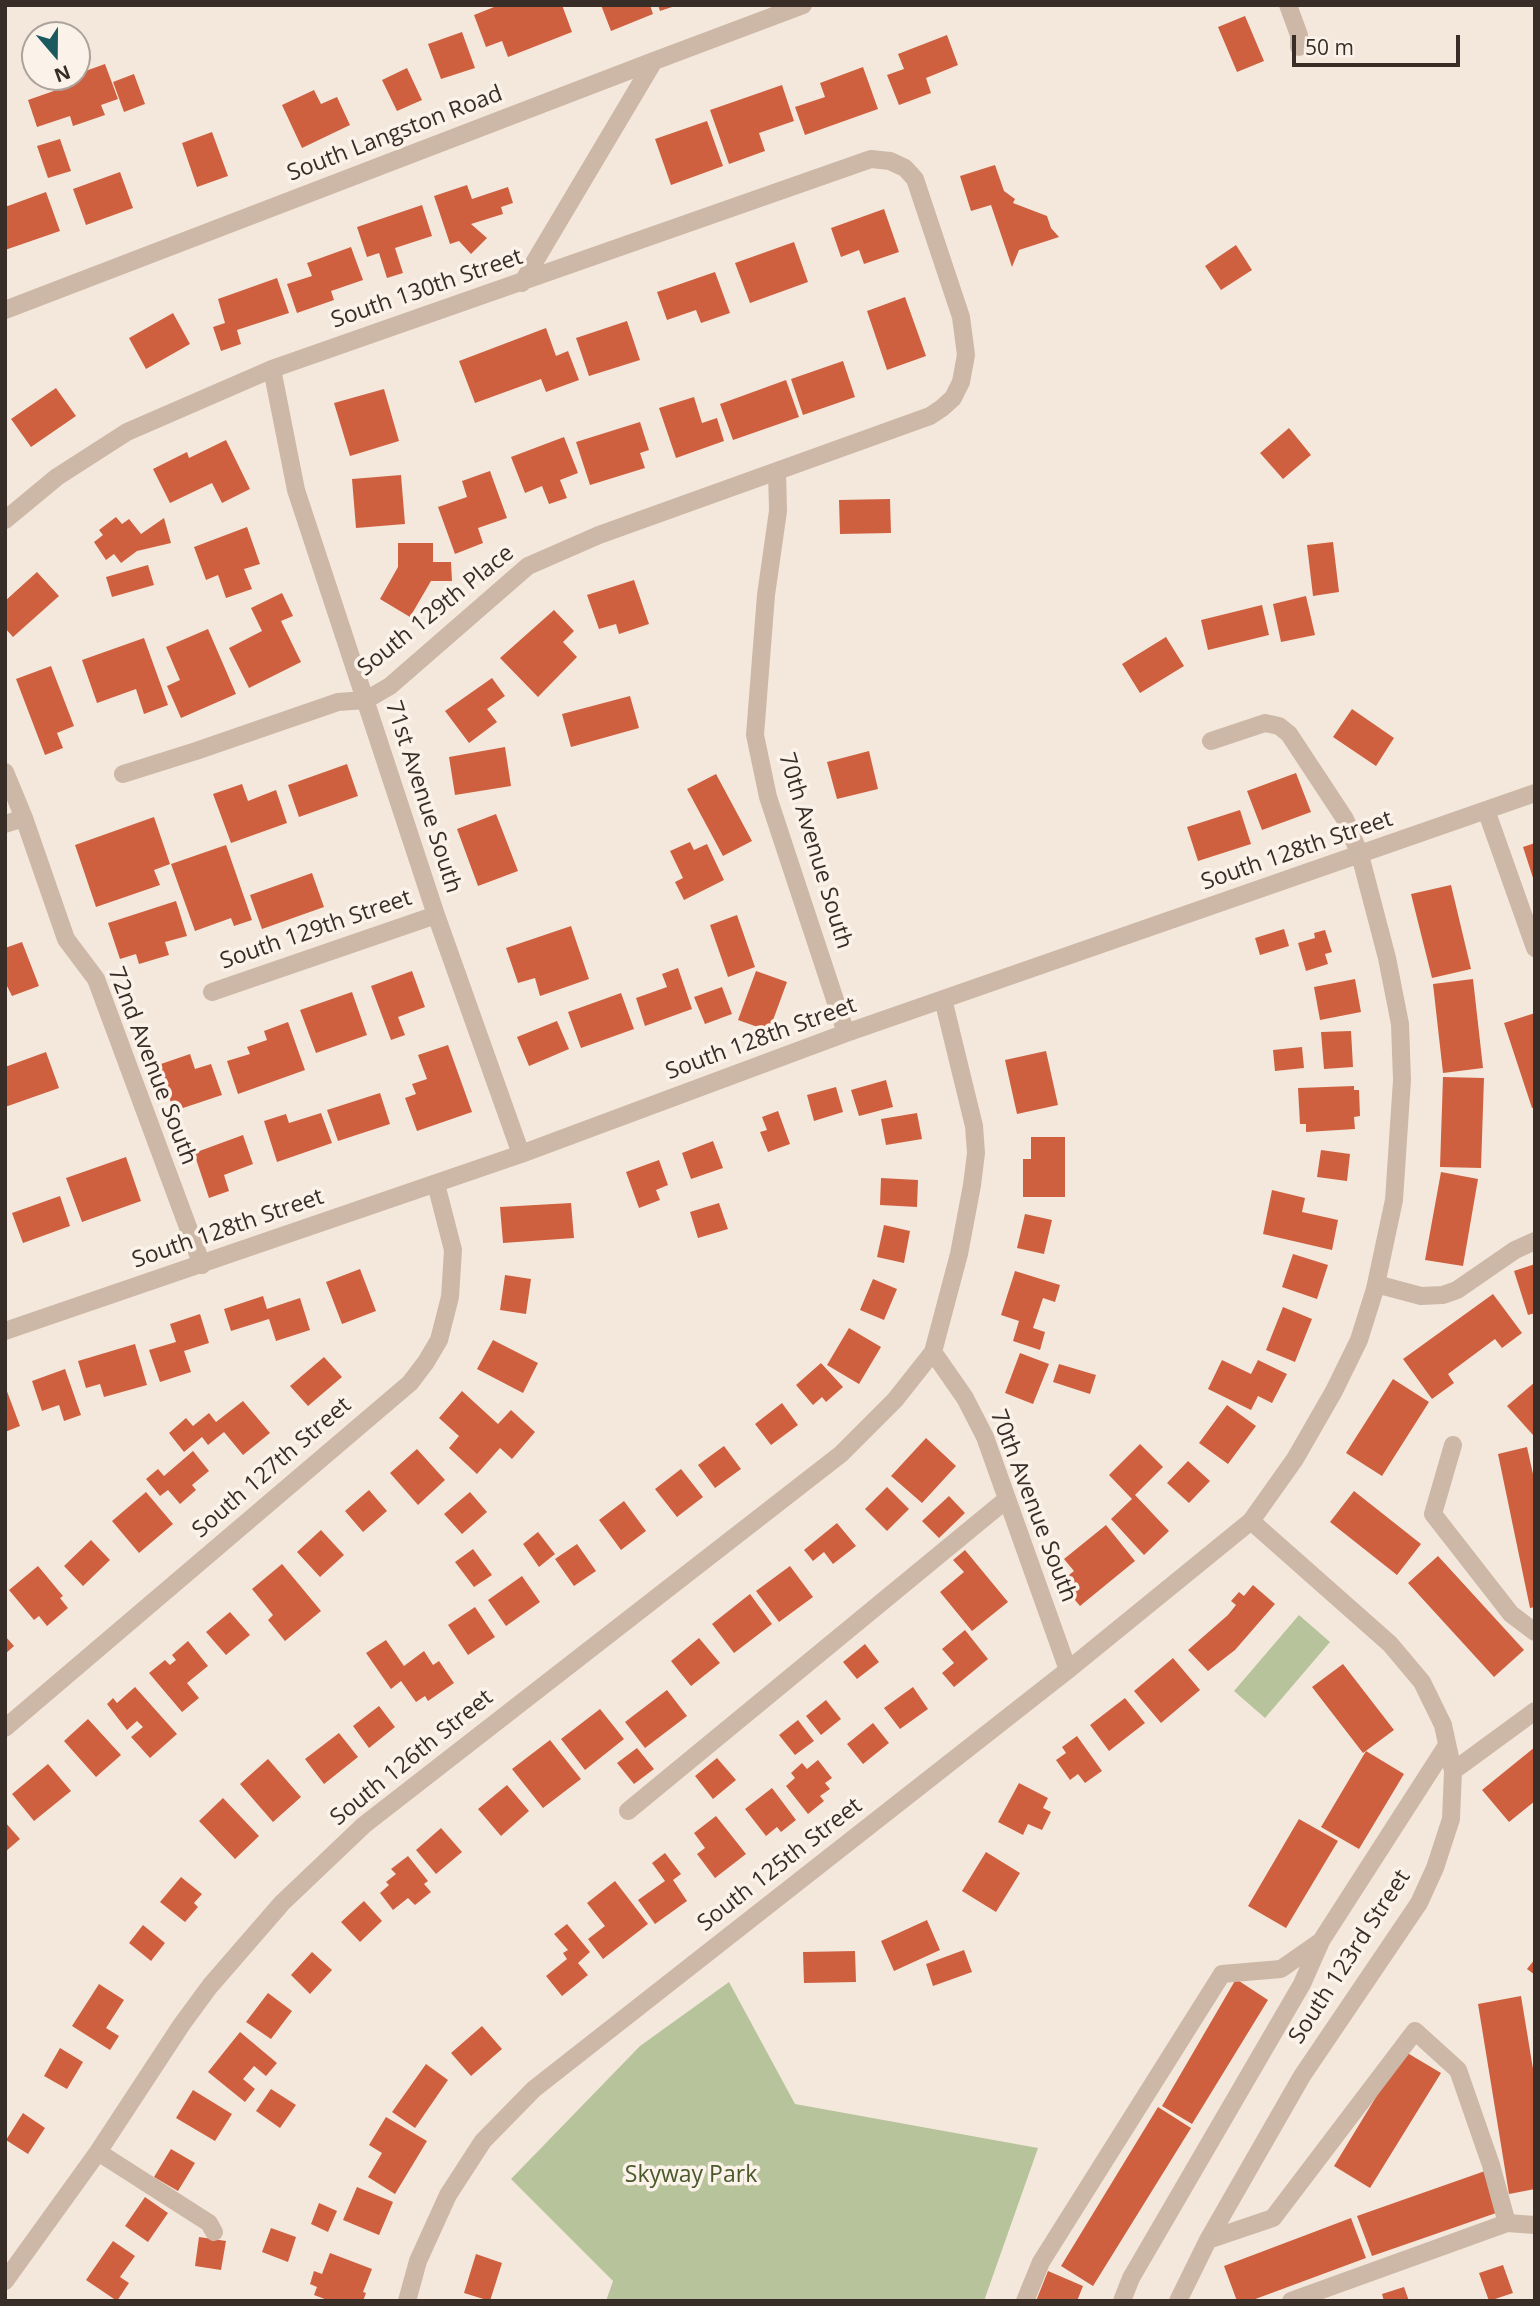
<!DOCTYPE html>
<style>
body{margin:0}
#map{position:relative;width:1540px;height:2306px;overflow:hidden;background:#f4e8dc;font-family:"Open Sans",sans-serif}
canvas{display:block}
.frame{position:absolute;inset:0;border:7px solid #392d28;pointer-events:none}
.north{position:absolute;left:21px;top:21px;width:70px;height:70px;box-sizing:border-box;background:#fbf2e9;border:2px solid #ada39c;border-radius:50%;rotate:160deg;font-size:19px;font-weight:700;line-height:28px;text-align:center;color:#392d28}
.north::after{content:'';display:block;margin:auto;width:24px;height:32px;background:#1a5a5e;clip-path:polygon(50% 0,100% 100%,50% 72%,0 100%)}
.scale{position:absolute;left:1292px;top:35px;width:168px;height:32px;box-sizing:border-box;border:4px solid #392d28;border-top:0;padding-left:9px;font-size:21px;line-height:24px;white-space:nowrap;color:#392d28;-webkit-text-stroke:5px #fbf2e9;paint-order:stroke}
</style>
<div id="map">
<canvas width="1540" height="2306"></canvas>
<div class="frame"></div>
<div class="north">N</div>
<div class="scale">50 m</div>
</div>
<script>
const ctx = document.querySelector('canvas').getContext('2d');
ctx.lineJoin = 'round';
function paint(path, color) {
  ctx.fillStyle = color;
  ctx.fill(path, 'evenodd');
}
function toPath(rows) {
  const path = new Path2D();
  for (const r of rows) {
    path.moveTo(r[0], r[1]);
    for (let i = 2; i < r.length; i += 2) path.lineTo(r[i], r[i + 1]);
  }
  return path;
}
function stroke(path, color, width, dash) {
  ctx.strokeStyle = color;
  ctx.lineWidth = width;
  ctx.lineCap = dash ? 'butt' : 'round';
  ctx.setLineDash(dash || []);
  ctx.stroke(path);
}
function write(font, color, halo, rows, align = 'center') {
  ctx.font = font + ' "Open Sans",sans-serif';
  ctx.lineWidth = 7;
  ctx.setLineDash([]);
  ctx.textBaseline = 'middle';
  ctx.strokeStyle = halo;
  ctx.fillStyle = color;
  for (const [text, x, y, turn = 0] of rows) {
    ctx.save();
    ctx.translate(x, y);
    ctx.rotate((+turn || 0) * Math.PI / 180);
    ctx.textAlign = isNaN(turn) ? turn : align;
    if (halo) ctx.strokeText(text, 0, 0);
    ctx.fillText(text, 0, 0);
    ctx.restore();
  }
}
const green = toPath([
 [1299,1615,1330,1642,1265,1718,1234,1691],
 [729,1982,795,2104,1038,2148,984,2301,606,2301,613,2281,511,2179,640,2046]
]);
const building = toPath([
 [499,5,562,5,572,32,508,57,502,41,486,47,474,15],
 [601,5,650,5,653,14,611,31],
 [658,5,675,5,675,6,660,11],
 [1245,16,1264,61,1237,72,1218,27],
 [462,32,475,68,441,79,428,44],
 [947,35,958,65,926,78,931,93,899,105,887,75,904,69,898,54],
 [105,64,118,99,101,105,105,115,73,126,70,116,37,127,28,100,68,86,66,78,77,77,77,74],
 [863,67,878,109,805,135,795,107,825,97,820,83],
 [407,68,422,100,397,111,382,80],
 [134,74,145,104,124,112,113,82],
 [782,85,794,121,759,133,765,151,729,164,710,110],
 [314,90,321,104,337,97,350,125,302,148,282,105],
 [707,121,723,166,671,185,655,139],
 [212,132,228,176,197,187,182,143],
 [60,139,71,171,48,178,37,146],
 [995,165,1004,191,1015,199,1013,203,1047,216,1051,228,1059,237,1019,250,1012,267,991,205,971,211,960,176],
 [120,172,133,208,86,225,73,189],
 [467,185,472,199,508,187,513,203,501,207,503,214,471,224,487,238,471,254,459,241,450,244,434,196],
 [46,192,60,231,5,250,5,207],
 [422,205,432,236,395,248,403,273,387,278,379,253,367,257,357,227],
 [884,209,899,252,864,264,859,250,841,257,831,228],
 [794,242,808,282,750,303,735,263],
 [1236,245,1252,270,1221,290,1205,266],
 [351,247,363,280,331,291,334,300,297,313,287,284,312,276,307,263],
 [715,272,730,313,701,323,696,310,667,320,657,292],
 [277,278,289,313,237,330,241,344,221,351,213,327,225,323,218,299],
 [905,297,926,356,887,370,867,311],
 [173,313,190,344,146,369,129,338],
 [627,321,640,360,589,376,576,338],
 [546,328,556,356,568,351,579,380,546,392,541,379,475,403,459,361],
 [843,361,855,397,803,415,791,379],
 [786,380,799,417,733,440,720,404],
 [56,388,76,416,31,447,11,419],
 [384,389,399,441,350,456,334,403],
 [694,397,702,423,717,418,724,441,676,458,659,408],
 [640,422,649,450,640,453,645,468,590,485,576,442],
 [1289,428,1311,455,1283,479,1260,453],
 [564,437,578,473,560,480,567,498,549,504,542,486,525,493,511,457],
 [226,440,250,489,222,503,212,483,170,503,153,469,187,452,189,458],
 [490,471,507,518,478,528,483,543,455,554,438,507,467,497,462,481],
 [401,475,405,524,356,528,352,479],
 [890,499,891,533,840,534,839,500],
 [116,517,122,524,129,519,141,534,164,518,171,543,137,551,121,563,114,554,106,560,94,542,103,535,99,530],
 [247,527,260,564,244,569,252,589,226,598,218,575,206,580,194,547],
 [1333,542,1339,592,1313,596,1307,545],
 [398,543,433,543,433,562,451,562,452,581,431,581,410,617,380,599,398,567],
 [148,565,154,585,112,597,106,577],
 [37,572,59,596,13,637,5,628,5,601],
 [634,580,649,624,619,634,616,624,599,629,587,595],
 [282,593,293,616,281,621,301,662,249,688,229,648,262,631,251,608],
 [1306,596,1315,635,1281,642,1273,604],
 [1262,605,1269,635,1208,650,1201,620],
 [554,610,574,631,563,642,577,657,538,697,500,658],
 [208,629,236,694,181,718,167,686,180,680,166,647],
 [1166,637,1184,666,1140,693,1122,664],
 [144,638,168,705,144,714,136,689,97,703,82,660],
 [51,666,74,726,57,733,63,748,45,755,16,679],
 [492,678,505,696,487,709,497,722,469,743,445,711],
 [630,696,639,728,571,747,562,714],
 [1352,709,1394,738,1376,766,1333,737],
 [505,747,511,786,455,795,449,757],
 [869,751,878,789,837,799,827,762],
 [347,764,358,796,299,817,288,785],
 [1296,773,1311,812,1262,830,1247,791],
 [716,774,752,841,723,856,687,789],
 [242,784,248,801,276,790,287,823,231,843,213,794],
 [1240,810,1251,844,1198,861,1187,827],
 [496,814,518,871,478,886,457,829],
 [154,817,170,864,154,870,160,885,96,907,75,845],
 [690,842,694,850,707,844,724,880,684,900,675,882,683,878,670,851],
 [1535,843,1535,881,1534,881,1523,847],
 [226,845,252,920,234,926,231,918,195,931,171,864],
 [312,873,324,907,262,929,250,895],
 [1451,885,1471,969,1432,978,1411,894],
 [176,901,187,936,165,942,169,955,139,964,136,954,120,959,108,923],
 [737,915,755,967,728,977,710,925],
 [571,926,589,979,540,996,535,978,518,983,506,948],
 [1284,929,1289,946,1260,955,1255,938],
 [1325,930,1332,952,1325,954,1328,964,1306,971,1298,943,1315,938,1314,933],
 [22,942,39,986,12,996,5,982,5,948],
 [678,968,692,1009,645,1026,636,998,667,987,662,974],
 [412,971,425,1007,398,1017,405,1035,391,1040,371,986],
 [756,971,787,982,769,1031,738,1020],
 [1355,979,1361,1012,1320,1020,1314,987],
 [1473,979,1483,1068,1443,1073,1433,984],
 [722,987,732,1014,705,1024,694,997],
 [352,992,367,1035,316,1053,300,1010],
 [621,993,634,1029,581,1048,568,1012],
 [1535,1013,1535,1107,1532,1108,1504,1023],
 [557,1021,569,1049,529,1066,517,1037],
 [288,1022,305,1070,238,1094,227,1061,250,1054,247,1047,267,1040,264,1031],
 [1351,1031,1353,1067,1324,1069,1321,1032],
 [448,1045,472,1112,417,1131,405,1098,416,1094,412,1084,427,1079,418,1055],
 [1302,1047,1304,1068,1275,1071,1273,1050],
 [1046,1051,1058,1105,1017,1114,1005,1060],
 [46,1052,59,1088,5,1107,5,1067],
 [190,1054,195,1069,211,1064,222,1095,174,1111,158,1065],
 [1443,1077,1484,1078,1481,1168,1440,1167],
 [886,1080,893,1107,859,1116,851,1090],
 [1354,1086,1354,1090,1359,1090,1360,1116,1354,1117,1355,1129,1306,1132,1306,1124,1300,1124,1298,1088],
 [836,1087,843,1112,814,1121,807,1095],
 [380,1093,390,1124,338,1141,327,1110],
 [778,1111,790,1144,768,1152,760,1132,767,1130,762,1117],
 [321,1113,332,1143,277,1162,264,1121,286,1114,289,1123],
 [917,1113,922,1139,886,1145,881,1119],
 [243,1135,253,1164,224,1175,229,1191,209,1198,194,1153],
 [1031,1137,1065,1137,1065,1197,1023,1197,1023,1159,1031,1159],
 [713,1141,723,1168,691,1179,682,1153],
 [1321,1150,1350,1154,1347,1181,1317,1177],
 [126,1157,141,1201,82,1222,66,1178],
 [659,1160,668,1185,656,1190,660,1200,639,1208,626,1172],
 [1441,1172,1478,1179,1463,1266,1425,1260],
 [881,1178,918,1180,917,1207,880,1205],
 [1272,1190,1305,1198,1302,1212,1338,1220,1332,1250,1263,1234],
 [60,1196,70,1226,23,1243,12,1213],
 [571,1203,574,1238,503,1243,500,1207],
 [719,1203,728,1229,698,1238,690,1212],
 [1025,1214,1052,1220,1044,1254,1017,1248],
 [884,1225,910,1231,904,1263,877,1257],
 [1293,1254,1328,1265,1317,1299,1282,1287],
 [1535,1264,1535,1313,1528,1315,1514,1271],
 [360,1269,376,1311,342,1324,326,1282],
 [1015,1271,1060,1285,1055,1302,1043,1298,1033,1328,1045,1332,1040,1350,1013,1341,1019,1321,1001,1315],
 [505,1275,531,1279,526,1314,500,1310],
 [873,1279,897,1289,884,1320,860,1310],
 [1493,1294,1522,1333,1502,1348,1495,1339,1448,1374,1454,1383,1432,1399,1403,1359],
 [263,1296,267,1309,300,1298,310,1330,276,1341,269,1319,231,1331,224,1309],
 [1283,1307,1312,1319,1295,1362,1266,1350],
 [200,1314,209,1343,184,1351,191,1372,160,1382,149,1350,176,1342,170,1324],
 [849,1328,881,1347,859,1384,827,1365],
 [493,1340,538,1363,523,1393,477,1369],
 [135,1344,147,1385,104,1397,100,1384,86,1388,78,1361],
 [1020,1353,1049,1364,1033,1404,1005,1393],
 [324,1357,342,1377,308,1406,290,1386],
 [1222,1360,1251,1374,1258,1360,1287,1374,1272,1403,1258,1396,1251,1410,1208,1389],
 [821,1363,843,1387,826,1402,822,1397,813,1405,796,1385],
 [1059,1364,1096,1375,1090,1394,1053,1382],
 [65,1369,81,1415,64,1421,59,1405,42,1411,32,1381],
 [1393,1379,1429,1402,1382,1476,1346,1453],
 [1535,1382,1535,1434,1533,1435,1507,1406],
 [5,1386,20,1426,5,1432],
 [462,1391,498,1424,511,1410,535,1432,512,1459,500,1448,477,1474,449,1448,459,1436,439,1418],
 [243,1401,270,1433,243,1455,224,1432,208,1445,202,1437,184,1452,169,1433,186,1418,193,1426,209,1413,216,1422],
 [782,1403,798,1425,771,1445,755,1424],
 [1227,1405,1256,1426,1228,1464,1199,1443],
 [926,1438,956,1466,922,1503,891,1476],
 [1140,1444,1163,1467,1135,1495,1169,1531,1144,1555,1111,1519,1132,1499,1109,1475],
 [724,1446,741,1469,715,1488,698,1465],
 [1527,1447,1535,1483,1535,1607,1530,1608,1498,1454],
 [417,1449,445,1480,418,1505,390,1473],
 [193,1451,209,1471,192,1485,196,1490,180,1504,168,1490,160,1496,146,1479,158,1469,164,1476],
 [1188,1461,1210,1481,1189,1503,1167,1483],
 [681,1469,703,1497,677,1517,655,1489],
 [887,1487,909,1509,887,1531,865,1509],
 [369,1490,387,1511,363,1532,345,1511],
 [1354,1491,1421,1544,1397,1575,1330,1522],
 [146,1492,173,1524,139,1553,112,1521],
 [470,1492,487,1512,462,1534,444,1514],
 [949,1496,965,1513,939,1538,922,1521],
 [624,1501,646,1531,621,1550,599,1520],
 [837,1523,856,1546,833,1564,824,1552,813,1561,804,1550],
 [1106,1525,1135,1561,1080,1606,1060,1582,1074,1571,1064,1559],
 [321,1530,344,1555,320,1577,297,1552],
 [538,1532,555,1554,539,1567,523,1544],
 [91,1540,110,1560,83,1586,64,1566],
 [577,1544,596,1571,574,1586,555,1559],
 [473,1549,492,1575,474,1587,455,1562],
 [965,1550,1008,1602,972,1631,940,1592,964,1572,953,1560],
 [1438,1556,1524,1650,1494,1677,1408,1583],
 [282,1564,321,1611,285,1641,268,1620,273,1615,252,1589],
 [38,1566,63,1596,60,1598,68,1608,47,1626,39,1616,34,1620,9,1590],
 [790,1566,813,1597,779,1622,756,1591],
 [522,1576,540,1602,506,1626,488,1600],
 [1253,1585,1275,1604,1235,1650,1208,1671,1188,1650,1228,1615,1236,1605,1231,1601,1239,1592,1244,1596],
 [750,1594,772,1624,734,1653,712,1624],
 [475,1607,495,1637,468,1655,448,1625],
 [230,1612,250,1635,226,1655,206,1632],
 [965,1630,988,1659,954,1687,942,1673,954,1663,942,1649],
 [5,1636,14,1646,5,1654],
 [699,1638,720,1663,691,1686,671,1661],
 [386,1640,404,1666,424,1651,433,1665,439,1661,454,1683,428,1701,425,1696,416,1702,401,1681,391,1689,366,1653],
 [188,1641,208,1666,187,1683,199,1698,182,1712,149,1673,165,1660,170,1665,176,1660,172,1655],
 [865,1644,879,1662,857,1679,843,1662],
 [1173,1658,1200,1690,1161,1723,1134,1691],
 [1343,1664,1394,1730,1363,1753,1312,1687],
 [135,1687,177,1734,150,1758,131,1737,143,1727,137,1721,127,1730,107,1704,113,1698,117,1703],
 [913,1687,928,1709,900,1729,884,1708],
 [667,1690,687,1716,645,1748,625,1722],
 [1125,1698,1145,1723,1109,1751,1090,1725],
 [826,1700,841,1719,821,1735,806,1716],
 [379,1706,395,1727,369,1748,353,1726],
 [600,1709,624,1739,585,1770,561,1739],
 [88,1719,121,1755,96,1777,64,1741],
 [798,1720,814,1741,795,1755,779,1735],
 [873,1723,889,1743,863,1764,847,1744],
 [339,1733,358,1757,324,1784,305,1759],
 [1077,1736,1102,1771,1085,1783,1078,1774,1070,1780,1056,1760,1066,1753,1062,1747],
 [550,1740,581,1779,543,1808,512,1769],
 [1535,1747,1535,1801,1509,1822,1482,1790],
 [637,1748,654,1769,634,1784,617,1763],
 [1366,1751,1404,1774,1359,1849,1321,1827],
 [717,1758,736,1780,713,1799,695,1776],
 [268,1759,301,1797,273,1822,240,1784],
 [818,1760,832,1778,825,1783,830,1789,820,1796,824,1801,808,1814,786,1786,795,1778,791,1773,802,1763,807,1769],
 [48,1764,71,1791,34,1821,12,1794],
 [1019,1783,1048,1798,1043,1808,1051,1812,1042,1830,1028,1824,1023,1835,998,1822],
 [507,1785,529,1811,501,1836,478,1809],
 [772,1788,796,1820,781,1832,777,1827,766,1836,745,1809],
 [223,1798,259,1836,235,1859,199,1821],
 [716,1816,746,1854,715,1878,697,1854,705,1848,694,1833],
 [1299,1819,1338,1841,1286,1928,1248,1906],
 [5,1822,20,1839,5,1852],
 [441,1828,462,1852,436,1874,416,1850],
 [986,1852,1020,1873,996,1912,962,1891],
 [665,1853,681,1874,673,1880,687,1901,655,1924,638,1900,665,1881,652,1863],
 [408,1856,428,1881,424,1884,431,1892,415,1905,408,1898,393,1910,380,1893,389,1885,386,1882,396,1874,391,1869],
 [181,1877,202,1894,194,1903,198,1907,185,1922,160,1902],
 [615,1881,648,1924,603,1959,588,1939,605,1926,587,1903],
 [364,1901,382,1921,360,1942,341,1922],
 [927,1920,940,1950,894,1971,881,1941],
 [567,1924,590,1952,578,1963,588,1975,562,1996,546,1976,567,1959,563,1953,568,1950,554,1934],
 [143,1925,165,1943,151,1961,129,1943],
 [964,1950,972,1972,933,1986,926,1964],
 [855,1951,856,1982,804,1983,803,1952],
 [312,1952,332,1970,310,1994,291,1975],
 [1535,1959,1535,1975,1527,1969],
 [1236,1979,1268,2000,1192,2124,1162,2106],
 [99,1984,124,2000,106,2028,119,2036,110,2050,72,2026],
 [268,1993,292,2011,271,2039,246,2022],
 [1521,1996,1535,2081,1535,2189,1509,2194,1478,2004],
 [482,2026,502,2049,471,2076,451,2053],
 [240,2032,277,2063,266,2076,254,2066,243,2079,255,2089,245,2102,208,2072],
 [60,2048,83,2062,67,2089,44,2076],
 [1404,2051,1441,2073,1370,2188,1334,2166],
 [426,2064,448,2080,415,2128,392,2112],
 [271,2089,296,2105,280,2128,256,2111],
 [193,2090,232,2114,215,2141,176,2118],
 [1158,2107,1191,2128,1093,2286,1061,2266],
 [23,2113,45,2128,28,2154,6,2140],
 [386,2117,427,2141,395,2194,368,2177,382,2153,369,2145],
 [171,2149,195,2163,178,2191,154,2177],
 [1485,2171,1499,2212,1372,2256,1357,2216],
 [357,2187,393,2202,379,2235,343,2220],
 [145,2197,168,2213,148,2242,125,2226],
 [319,2203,337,2211,328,2232,311,2224],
 [1351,2218,1366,2258,1250,2301,1237,2301,1224,2266],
 [271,2228,296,2237,288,2262,262,2252],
 [199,2237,226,2241,221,2270,195,2266],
 [113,2241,135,2256,120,2277,129,2283,117,2301,86,2280],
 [330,2253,372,2269,363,2292,366,2293,363,2301,330,2301,314,2295,317,2287,310,2284,314,2271,322,2274],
 [476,2254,502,2263,490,2301,464,2293],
 [1503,2265,1513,2293,1489,2301,1479,2273],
 [1048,2271,1083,2286,1077,2301,1036,2301],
 [1404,2287,1409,2301,1384,2301,1382,2294]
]);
const minor = toPath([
 [1288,5,1299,35,1299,47],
 [522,283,654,61],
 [5,310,654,61,803,5],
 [272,369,296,490,436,915,521,1154],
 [777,471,778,511,766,595,755,735,768,797,846,1033],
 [5,520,57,477,127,432,272,369,871,159,890,161,905,168,915,179,961,317,966,355,961,382,953,398,942,408,930,416,599,535,528,566,390,686,366,700,338,702,196,751,123,774],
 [5,772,24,818,66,939,96,979,202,1265],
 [1486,810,1535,948],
 [5,824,24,818],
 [212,992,436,915],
 [943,999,974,1126,976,1153,972,1185,959,1254,933,1352,965,1398,985,1437,1068,1670],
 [1376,1284,1421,1296,1443,1295,1457,1290,1515,1250,1535,1241],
 [5,1331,521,1154,846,1033,1535,793],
 [1453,1445,1433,1514,1511,1614,1535,1632],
 [5,1728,410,1383,426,1362,439,1340,450,1297,453,1250,436,1184],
 [1453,1771,1535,1711],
 [628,1811,1007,1499],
 [98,2152,209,2223,214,2232],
 [1208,2240,1273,2218,1415,2031,1458,2070,1491,2165,1507,2223],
 [5,2281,98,2152,182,2024,210,1986,282,1903,364,1825,841,1454,895,1400,933,1352],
 [407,2301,418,2261,448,2195,483,2141,534,2089,1068,1670,1251,1521,1295,1459,1334,1391,1359,1340,1375,1289,1394,1200,1402,1080,1400,1024,1387,958,1360,855,1345,819,1289,734,1279,726,1265,723,1211,741],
 [1025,2301,1041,2262,1222,1974,1281,1969,1321,1941],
 [1122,2301,1131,2278,1302,1984,1321,1941,1447,1745],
 [1178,2301,1208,2240,1302,2076,1419,1903,1435,1868,1451,1819,1453,1771,1443,1725,1422,1682,1390,1644,1251,1521],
 [1291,2301,1507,2223,1535,2225]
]);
const streetNames = [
 ["South Langston Road",395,134,-21],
 ["South 130th Street",427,289,-19],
 ["South 129th Place",436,611,-39],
 ["71st Avenue South",423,797,72],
 ["70th Avenue South",815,851,73],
 ["South 128th Street",1297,851,-19],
 ["South 129th Street",316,930,-19],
 ["South 128th Street",761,1039,-20],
 ["72nd Avenue South",152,1066,69],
 ["South 128th Street",228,1229,-19],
 ["South 127th Street",272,1468,-41],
 ["70th Avenue South",1033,1506,69],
 ["South 126th Street",412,1758,-39],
 ["South 125th Street",780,1865,-38],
 ["South 123rd Street",1350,1957,-57]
];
const parkNames = [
 ["Skyway Park",691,2175]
];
paint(green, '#b7c49b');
paint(building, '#ce6040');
stroke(minor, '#cdb8a7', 18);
write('23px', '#392d28', '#fbf2e9', streetNames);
write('23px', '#49592a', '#fbf2e9', parkNames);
</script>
